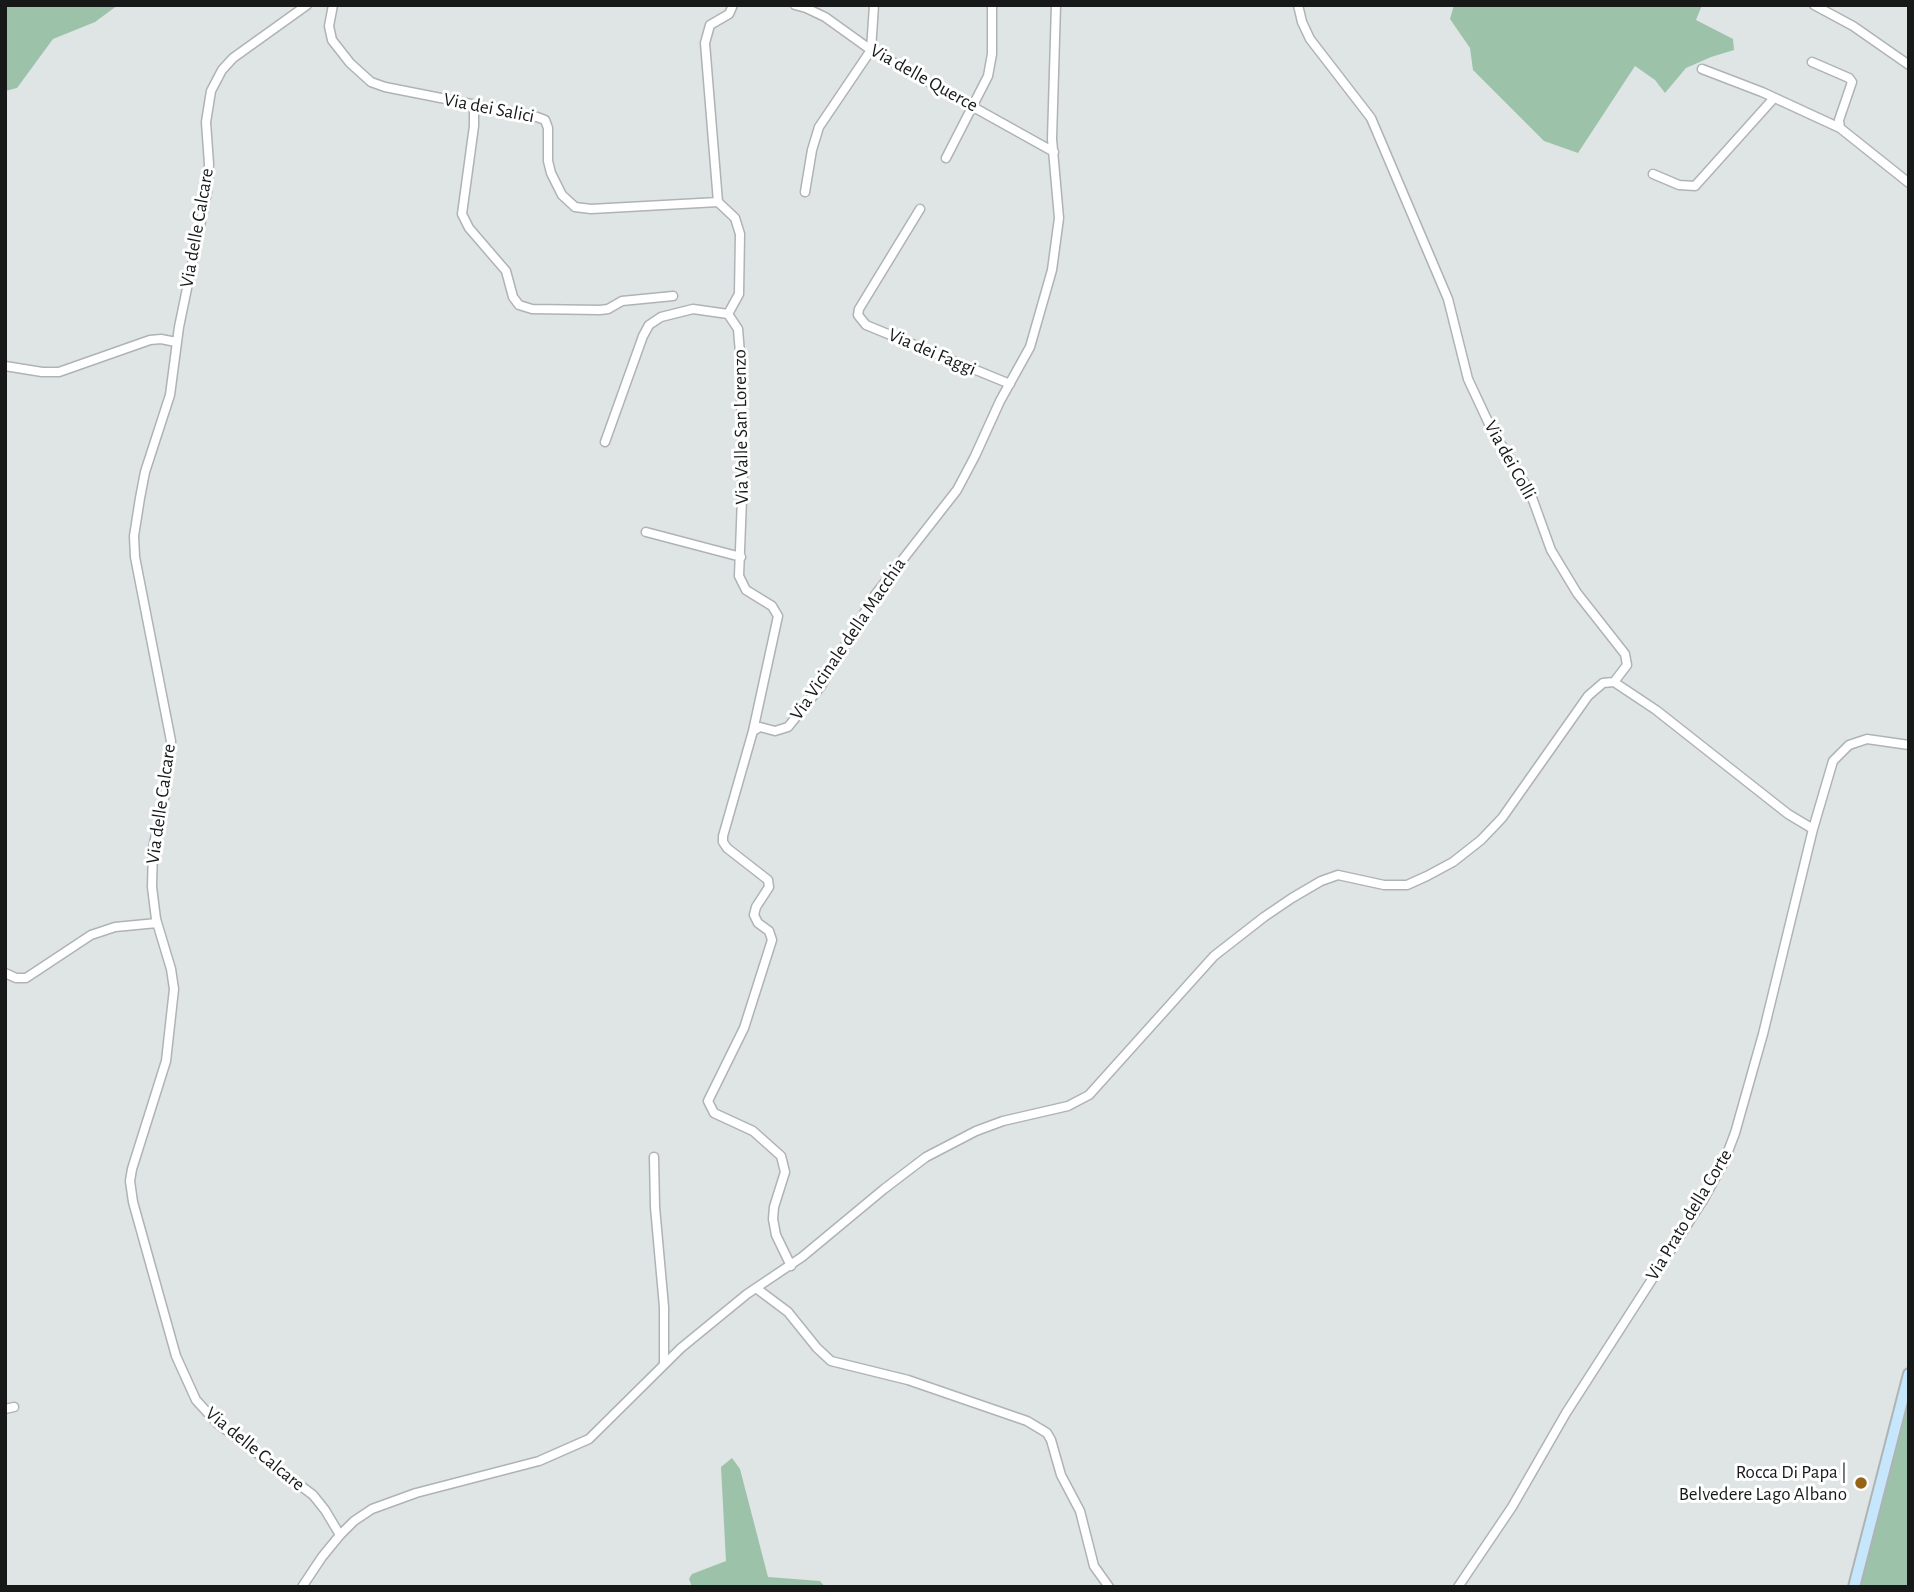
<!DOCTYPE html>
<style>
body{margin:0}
#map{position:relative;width:1914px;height:1592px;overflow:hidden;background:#dfe4e5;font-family:"Alegreya Sans",sans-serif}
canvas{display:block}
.frame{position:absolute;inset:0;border:7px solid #171919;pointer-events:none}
</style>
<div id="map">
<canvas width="1914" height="1592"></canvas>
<div class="frame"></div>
</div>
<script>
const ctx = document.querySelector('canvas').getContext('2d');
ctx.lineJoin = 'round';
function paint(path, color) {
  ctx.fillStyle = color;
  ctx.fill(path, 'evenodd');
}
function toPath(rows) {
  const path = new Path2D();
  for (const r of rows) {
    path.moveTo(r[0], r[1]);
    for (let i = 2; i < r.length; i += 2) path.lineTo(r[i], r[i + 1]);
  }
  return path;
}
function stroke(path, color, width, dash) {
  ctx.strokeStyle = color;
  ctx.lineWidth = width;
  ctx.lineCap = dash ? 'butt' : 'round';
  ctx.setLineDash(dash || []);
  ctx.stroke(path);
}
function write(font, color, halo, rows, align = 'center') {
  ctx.font = font + ' "Alegreya Sans",sans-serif';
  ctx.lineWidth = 6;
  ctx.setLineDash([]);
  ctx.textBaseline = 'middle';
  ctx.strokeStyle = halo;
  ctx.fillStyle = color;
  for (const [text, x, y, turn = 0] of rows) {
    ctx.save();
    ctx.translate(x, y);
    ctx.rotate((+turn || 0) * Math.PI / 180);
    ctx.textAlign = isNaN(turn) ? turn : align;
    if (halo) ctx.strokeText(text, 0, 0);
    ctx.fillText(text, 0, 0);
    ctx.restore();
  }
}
const green = toPath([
 [5,5,118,5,95,22,53,39,17,88,5,91],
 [1454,5,1702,5,1696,20,1733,39,1734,50,1711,57,1686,68,1665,93,1655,80,1635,66,1578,153,1544,141,1473,70,1470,48,1450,19],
 [1909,1393,1909,1587,1860,1587,1899,1427],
 [732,1458,740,1469,768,1577,820,1581,825,1587,692,1587,689,1579,692,1574,726,1561,721,1467]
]);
const street = toPath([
 [307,5,233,58,222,70,211,91,206,122,209,164,207,192,179,327,170,395,145,472,140,498,134,536,135,557,171,741,166,789,153,848,152,887,156,919,171,969,174,989,166,1061,132,1169,130,1181,133,1202,176,1356,196,1400,217,1423,313,1495,325,1510,340,1535],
 [333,5,329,26,332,40,350,63,371,82,385,87,537,117,545,120,548,128,548,161,551,173,562,195,575,207,591,209,718,202],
 [733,5,729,14,710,25,705,43,718,202,735,218,740,234,739,294,728,314,738,329,740,353,743,472,739,576,746,590,772,606,778,616,753,731],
 [795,5,806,8,825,17,871,50,1054,152],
 [1298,5,1302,22,1310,39,1371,118,1448,299,1468,379,1490,426,1530,492,1551,550,1577,593,1625,654,1627,665,1614,682],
 [1814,5,1853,26,1909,65],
 [1812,62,1849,78,1852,82,1839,120,1840,128,1909,183],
 [1702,69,1762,92,1840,128],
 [474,106,474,126,462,214,469,228,506,271,513,297,519,305,532,309,600,310,608,309,622,301,673,296],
 [946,158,988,76,992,54,992,5],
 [1653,174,1679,185,1695,186,1774,98],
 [805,192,812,150,819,127,871,50,874,5],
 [920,209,859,309,858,315,866,325,1010,384],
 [5,366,42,372,59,372,150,340,161,339,176,342],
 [605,442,643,336,649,325,661,317,693,309,728,314],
 [646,532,741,557],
 [1614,682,1656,710,1788,814,1813,829],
 [5,973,16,978,26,978,91,935,115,927,157,923],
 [654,1157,655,1207,664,1307,664,1364],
 [791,1266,776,1235,773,1219,774,1207,785,1172,781,1156,753,1131,714,1113,708,1101,744,1028,772,940,769,931,758,923,754,915,756,907,769,887,768,880,727,848,723,842,723,836,753,731,760,727,775,731,788,727,821,686,875,595,957,490,975,456,1000,401,1030,347,1052,270,1059,218,1052,139,1056,5],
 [756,1288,788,1312,817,1348,831,1361,908,1380,1027,1421,1047,1433,1051,1440,1061,1475,1080,1511,1094,1566,1109,1587],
 [5,1409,14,1407],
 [302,1587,322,1557,340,1535,354,1521,372,1509,416,1493,539,1461,589,1439,681,1348,747,1294,802,1257,884,1189,926,1157,976,1131,1003,1121,1068,1106,1089,1095,1214,956,1264,917,1292,898,1321,881,1338,875,1384,885,1407,885,1427,876,1453,862,1481,840,1502,818,1588,696,1603,683,1614,682],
 [1458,1587,1512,1507,1566,1413,1705,1197,1724,1162,1735,1133,1763,1034,1813,829,1833,761,1849,745,1867,739,1909,745]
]);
const secondary = toPath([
 [1854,1587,1909,1374]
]);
const markers = [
 [1861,1483,7,"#966417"]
];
const streetNames = [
 ["Via delle Querce",924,78,29],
 ["Via dei Salici",489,108,11],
 ["Via delle Calcare",197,228,-80],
 ["Via dei Faggi",932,352,23],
 ["Via Valle San Lorenzo",741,427,-91],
 ["Via dei Colli",1510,460,61],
 ["Via Vicinale della Macchia",848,639,-56],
 ["Via delle Calcare",161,804,-82],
 ["Via Prato della Corte",1689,1215,-59],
 ["Via delle Calcare",255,1449,39]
];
const poiNames = [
 ["Rocca Di Papa |",1847,1472],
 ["Belvedere Lago Albano",1847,1494]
];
paint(green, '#9dc2aa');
stroke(street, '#afb3b5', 11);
stroke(secondary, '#afb3b5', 14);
stroke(street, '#fff', 8);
stroke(secondary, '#c6e6fb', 10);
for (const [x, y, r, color] of markers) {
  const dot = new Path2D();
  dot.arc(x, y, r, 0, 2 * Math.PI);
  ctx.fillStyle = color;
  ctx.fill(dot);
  stroke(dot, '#fff', 2.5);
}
write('19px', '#171919', '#fff', streetNames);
write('19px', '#171919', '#fff', poiNames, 'right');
</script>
